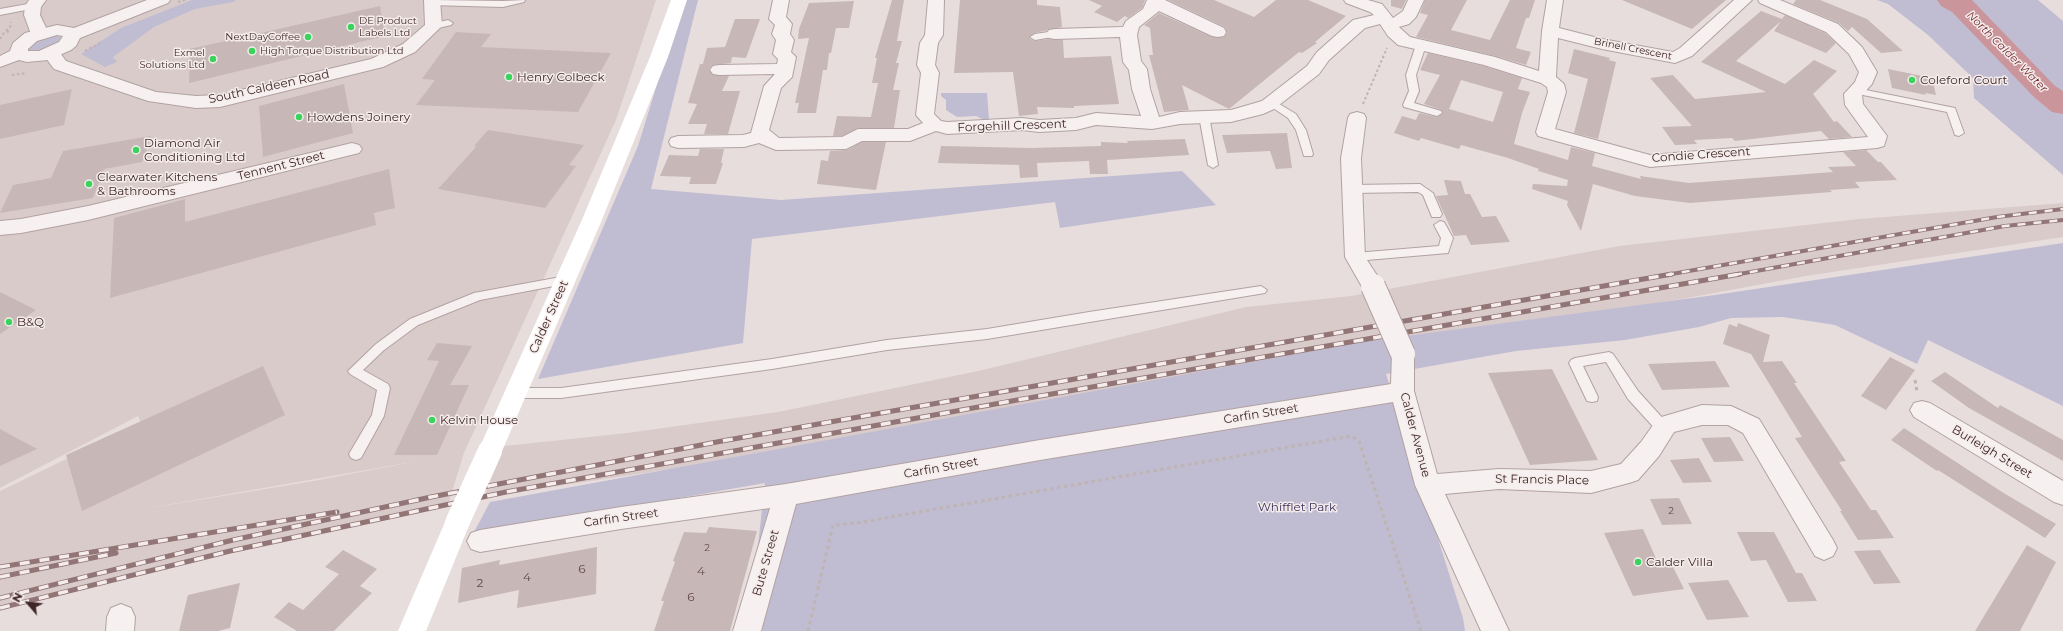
<!DOCTYPE html>
<style>
body{margin:0}
#map{position:relative;width:2063px;height:631px;overflow:hidden;background:#e8dddd;font-family:Montserrat,sans-serif}
canvas{display:block}
.north{position:absolute;left:8px;top:583px;width:40px;height:40px;-webkit-text-stroke:3px #f5ecec;paint-order:stroke;rotate:298deg;font-size:11px;font-weight:700;line-height:16px;text-align:center;color:#3f2626}
.north::after{content:'';display:block;margin:auto;width:14px;height:18px;background:#3f2626;clip-path:polygon(50% 0,100% 100%,50% 72%,0 100%)}
</style>
<div id="map">
<canvas width="2063" height="631"></canvas>
<div class="north">N</div>
</div>
<script>
const ctx = document.querySelector('canvas').getContext('2d');
ctx.lineJoin = 'round';
function paint(path, color) {
  ctx.fillStyle = color;
  ctx.fill(path, 'evenodd');
}
function toPath(rows) {
  const path = new Path2D();
  for (const r of rows) {
    path.moveTo(r[0], r[1]);
    for (let i = 2; i < r.length; i += 2) path.lineTo(r[i], r[i + 1]);
  }
  return path;
}
function stroke(path, color, width, dash) {
  ctx.strokeStyle = color;
  ctx.lineWidth = width;
  ctx.lineCap = dash ? 'butt' : 'round';
  ctx.setLineDash(dash || []);
  ctx.stroke(path);
}
function write(font, color, halo, rows, align = 'center') {
  ctx.font = font + ' Montserrat,sans-serif';
  ctx.lineWidth = 3;
  ctx.setLineDash([]);
  ctx.textBaseline = 'middle';
  ctx.strokeStyle = halo;
  ctx.fillStyle = color;
  for (const [text, x, y, turn = 0] of rows) {
    ctx.save();
    ctx.translate(x, y);
    ctx.rotate((+turn || 0) * Math.PI / 180);
    ctx.textAlign = isNaN(turn) ? turn : align;
    if (halo) ctx.strokeText(text, 0, 0);
    ctx.fillText(text, 0, 0);
    ctx.restore();
  }
}
const built = toPath([
 [0,0,656,0,616,120,464,453,448,505,233,550,0,606,0,491,141,423,138,416,0,488],
 [418,461,313,481,138,510],
 [2063,203,2063,237,1806,276,1590,316,758,456,484,497,504,446,627,433,778,412,978,371,1246,307,1351,296,1619,246,1859,219]
]);
const green = toPath([
 [192,0,236,0,233,2,195,9,154,27,113,57,117,62,105,67,81,54,121,28],
 [683,0,698,0,651,189,781,200,1182,171,1216,205,1060,228,1055,202,752,239,743,343,538,379,638,146],
 [1877,0,2038,0,2063,21,2063,175,1974,98,1973,78,1928,35,1888,4],
 [52,34,59,35,61,39,58,44,41,52,25,51,26,43],
 [941,93,987,93,989,119,982,119,976,116,957,117,946,110,946,100,941,96],
 [2063,243,2063,406,1928,340,1917,364,1835,325,1783,317,1731,318,1699,327,1625,340,1516,351,1386,374,1463,618,1465,631,744,631,758,545,765,483,473,534,490,502,1361,342,1715,295]
]);
const river = toPath([
 [1937,0,1972,0,2055,86,2063,91,2063,114,2052,112,2035,98,1952,12,1941,6,1937,0]
]);
const building = toPath([
 [892,0,904,0,897,41,902,41,896,63,899,63,893,90,900,90,894,128,858,128,842,136,833,136,837,116,871,117,878,83,872,83,877,58,875,58],
 [960,0,1037,0,1037,5,1060,7,1062,27,1035,33,1029,38,1035,41,1048,39,1063,40,1064,58,1111,56,1119,104,1074,106,1074,108,1037,107,1038,114,1019,116,1013,72,954,73],
 [1089,0,1145,0,1142,8,1128,18,1125,16,1117,22,1094,12,1102,6],
 [1168,0,1214,0,1254,17,1276,0,1308,0,1346,16,1315,42,1317,43,1302,53,1299,52,1229,109,1182,85,1189,110,1164,112,1149,55,1153,55,1150,28,1144,25,1159,13,1212,37,1224,37,1227,33,1225,27],
 [1391,0,1406,0,1402,9,1391,6],
 [1425,0,1467,0,1451,30,1490,40,1510,0,1535,0,1529,18,1526,18,1516,48,1531,52,1526,65,1495,56,1416,37,1428,15,1420,13],
 [1622,0,1726,0,1692,29],
 [1796,0,1820,0,1867,19,1903,51,1881,53,1852,27,1848,31,1839,23,1793,4],
 [854,1,849,28,836,28,831,53,829,53,827,70,823,70,816,113,797,113,799,103,795,103,809,38,798,39,799,29,809,3],
 [380,6,385,36,189,83,190,49],
 [1761,11,1782,19,1785,15,1825,33,1836,43,1826,53,1774,31,1781,21,1736,61,1785,84,1814,60,1837,71,1813,94,1834,122,1837,121,1852,137,1829,139,1821,131,1735,141,1732,138,1694,140,1697,144,1675,145,1662,127,1692,126,1650,78,1673,75,1695,99,1766,92,1701,62],
 [735,19,760,19,746,58,732,57,731,63,713,65,709,69,713,75,729,76,722,91,740,91,728,134,704,134,707,124,688,124,697,104,688,103,700,64,703,64,707,48,725,47],
 [456,32,491,34,481,47,611,53,578,112,416,105,435,80,422,79],
 [1574,49,1610,58,1609,60,1616,62,1598,139,1574,133,1588,79,1568,73],
 [1428,53,1484,66,1522,78,1518,89,1530,92,1522,113,1514,144,1568,160,1571,147,1595,153,1592,166,1641,179,1640,176,1689,183,1833,172,1828,167,1856,166,1843,152,1866,150,1878,162,1881,162,1897,180,1855,182,1860,188,1830,190,1832,192,1690,203,1635,196,1593,184,1581,231,1567,205,1568,201,1532,189,1533,184,1567,186,1568,180,1538,171,1539,169,1508,158,1461,145,1459,149,1421,138,1419,141,1394,133,1402,116,1416,120,1419,113,1437,117,1443,113,1441,110,1424,104,1440,75,1420,70],
 [1461,80,1503,92,1493,122,1449,109],
 [1888,69,1932,78,1936,95,1925,93,1926,95,1892,88],
 [344,84,353,133,263,157,259,106],
 [72,89,64,125,0,139,0,105],
 [488,130,584,145,569,165,576,166,545,208,438,189,476,147,474,146],
 [1287,133,1292,168,1276,169,1270,151,1227,153,1222,135],
 [151,136,142,162,104,169,93,198,0,213,13,185,51,178,63,151],
 [1185,139,1189,155,1107,160,1108,174,1090,174,1089,161,1037,163,1038,177,1020,178,1019,165,938,163,941,146,1032,148,1101,146,1101,142,1128,143,1127,141],
 [862,142,886,142,876,190,817,184,821,160,828,161,830,151,847,150],
 [700,149,724,149,721,163,723,163,716,184,689,184,691,177,660,176,669,155,698,156],
 [389,169,395,208,374,213,376,225,110,298,114,218,185,199,185,222],
 [1444,180,1461,181,1465,194,1470,194,1482,217,1496,216,1510,242,1471,245,1466,235,1454,236,1436,196,1448,195],
 [0,292,36,310,0,334],
 [1738,323,1770,335,1763,362,1782,361,1797,383,1794,383,1846,461,1839,462,1871,510,1876,510,1894,538,1858,540,1840,511,1842,511,1795,438,1802,437,1751,354,1723,344,1729,324,1737,327],
 [437,343,472,346,450,385,469,385,437,455,394,455,439,361,427,360],
 [1890,357,1915,370,1886,410,1861,396],
 [1715,361,1730,387,1662,390,1648,364],
 [263,366,285,415,82,511,66,455],
 [1552,369,1598,460,1530,465,1488,373],
 [1945,372,1998,408,2000,405,2063,440,2063,461,1969,408,1931,381],
 [1904,428,2002,492,2056,524,2045,538,1938,470,1937,471,1891,440],
 [0,429,37,449,0,466],
 [1730,437,1744,461,1714,462,1701,438],
 [1699,458,1712,482,1683,483,1670,460],
 [1679,498,1692,524,1662,525,1650,499],
 [709,527,757,531,730,631,654,631,664,601,661,601,675,562,673,561,684,532,706,533],
 [1643,529,1658,563,1671,563,1684,589,1633,596,1604,533],
 [1737,532,1774,532,1796,573,1802,573,1817,601,1788,602,1766,560,1751,561],
 [2027,545,2056,562,2020,631,1975,631],
 [597,547,596,594,517,608,519,590,458,603,462,568,500,560,499,565],
 [343,550,377,569,360,586,372,593,334,631,297,631,274,617,289,602,303,610,339,574,325,567],
 [1880,550,1901,583,1874,584,1854,551],
 [1728,580,1749,617,1707,620,1688,583],
 [240,583,230,628,218,631,179,631,188,595]
]);
const pathFar1 = toPath([
 [178,2,185,0],
 [6,31,10,27,11,22],
 [0,39,4,33,10,31],
 [85,51,100,43],
 [12,75,27,73],
 [1363,104,1387,48]
]);
const path = toPath([
 [1915,380,1917,392],
 [808,631,833,525,857,523,1351,436,1359,441,1421,631]
]);
const service = toPath([
 [433,0,503,1,525,0,524,2,503,7,430,5,429,3,433,0],
 [33,3,36,4,36,8,0,15,0,9,33,3],
 [448,20,453,23,451,25,434,29,429,26,431,24,448,20],
 [1055,31,1060,34,1058,36,1035,40,1030,37,1035,34,1055,31],
 [1421,42,1426,45,1416,75,1419,91,1414,103,1441,111,1442,113,1437,116,1404,107,1403,105,1409,91,1406,75,1416,45,1421,42],
 [1856,88,1955,108,1964,133,1959,136,1955,135,1947,112,1853,93,1853,89,1856,88],
 [1271,99,1296,114,1306,130,1313,154,1312,156,1304,156,1296,130,1288,118,1267,104,1266,102,1267,100,1271,99],
 [1204,113,1209,116,1218,165,1213,168,1208,165,1199,116,1204,113],
 [1420,184,1433,193,1442,214,1440,217,1432,217,1423,195,1418,192,1352,193,1347,189,1352,185,1420,184],
 [1440,221,1444,222,1453,238,1448,253,1355,261,1349,257,1355,253,1439,246,1441,238,1434,225,1440,221],
 [566,276,570,277,572,280,570,283,480,300,418,325,384,350,363,370,388,384,390,388,384,416,361,458,356,460,351,458,349,454,372,415,377,390,350,374,348,371,376,344,410,319,474,293,566,276],
 [1261,286,1267,290,1265,293,987,339,887,350,772,369,561,398,516,398,511,397,510,393,511,389,516,388,561,388,772,359,887,340,987,329,1089,312,1261,286],
 [1609,352,1613,354,1638,391,1668,424,1670,428,1668,432,1663,433,1658,432,1628,399,1606,362,1583,366,1598,397,1597,401,1592,402,1587,401,1569,363,1571,360,1575,358,1609,352]
]);
const minor = toPath([
 [29,0,46,0,41,7,40,15,49,34,46,38,40,39,34,38,31,34,24,15,25,6,29,0],
 [424,0,440,0,442,26,415,52,383,67,220,107,196,108,148,101,54,69,43,54,46,50,52,49,58,50,66,61,156,92,196,96,220,95,371,59,403,44,425,25,424,0],
 [773,0,789,0,786,17,792,24,790,34,794,40,791,52,796,57,792,77,781,88,769,130,779,138,842,137,858,129,908,129,923,123,916,115,921,73,917,65,920,43,925,35,928,0,944,0,943,35,938,43,935,65,939,73,934,114,941,121,947,122,1022,118,1039,120,1076,118,1096,113,1141,116,1132,89,1129,70,1123,62,1120,37,1055,39,1049,38,1046,34,1049,30,1055,29,1123,27,1126,21,1143,9,1147,0,1165,0,1224,28,1226,32,1224,36,1218,37,1212,36,1159,11,1139,27,1137,35,1141,61,1147,69,1150,89,1159,117,1180,112,1231,110,1262,101,1307,66,1317,52,1353,20,1374,15,1370,12,1346,3,1344,0,1368,0,1382,4,1393,18,1403,11,1408,0,1424,0,1416,17,1409,24,1399,27,1410,37,1495,57,1539,71,1542,31,1547,0,1563,0,1559,28,1602,39,1673,52,1680,48,1734,0,1752,0,1692,56,1675,63,1602,49,1558,38,1556,77,1564,84,1566,92,1555,129,1650,155,1868,137,1845,105,1844,94,1855,82,1859,72,1849,54,1826,32,1760,3,1758,0,1780,0,1838,24,1862,47,1877,72,1872,84,1862,95,1863,104,1887,136,1884,146,1877,148,1650,167,1538,136,1536,132,1548,92,1547,87,1541,83,1484,65,1398,45,1388,36,1380,24,1365,28,1329,60,1319,74,1274,109,1263,114,1231,122,1180,124,1152,129,1096,125,1076,130,1039,132,1022,130,947,134,936,131,910,141,862,141,846,149,776,150,759,143,744,147,678,148,671,146,669,142,671,138,678,136,743,135,751,133,764,86,775,74,719,75,713,74,710,70,713,66,719,65,777,64,778,59,773,54,776,40,772,34,775,25,769,19,773,0],
 [1357,112,1364,114,1366,118,1361,158,1365,257,1384,286,1381,292,1373,294,1365,292,1345,257,1341,158,1348,118,1350,114,1357,112],
 [352,143,359,145,362,149,359,153,88,220,21,233,0,235,0,221,21,219,88,206,352,143],
 [1403,345,1411,348,1414,354,1414,391,1437,474,1499,469,1591,471,1621,464,1641,442,1658,418,1702,405,1731,406,1759,419,1833,540,1837,548,1833,556,1824,560,1815,556,1743,433,1728,425,1702,425,1674,432,1659,456,1638,480,1629,483,1591,493,1499,489,1445,494,1509,631,1481,631,1415,485,1393,402,1040,460,796,504,761,631,733,631,770,508,621,529,480,552,471,549,467,541,471,533,480,530,621,507,786,484,1040,440,1391,384,1392,354,1395,348,1403,345],
 [1922,401,1930,403,2063,481,2063,505,2054,502,1914,417,1910,410,1914,403,1922,401],
 [121,604,131,608,135,617,134,631,106,631,107,617,111,608,121,604]
]);
const tertiary = toPath([
 [147,0,170,0,168,3,80,38,76,46,71,50,48,60,27,62,19,60,0,67,0,56,10,51,13,43,25,33,57,25,74,28,147,0],
 [57,35,63,36,59,42,39,51,28,51,28,49,37,41,57,35]
]);
const secondary = toPath([
 [671,0,687,0,668,57,601,222,499,458,490,461,481,458,478,451,581,222,650,57,671,0],
 [457,512,466,515,470,523,426,631,398,631,448,515,457,512]
]);
const railFar1 = toPath([
 [1666,275,1997,217,2063,209],
 [1734,275,2005,226,2063,220]
]);
const rail = toPath([
 [0,567,337,512],
 [0,577,116,553],
 [0,598,233,540,431,497,722,441,1672,274],
 [0,608,230,551,506,492,1023,399,1740,274]
]);
const minorBridge = toPath([
 [1373,286,1403,354]
]);
const secondaryBridge = toPath([
 [457,523,490,451]
]);
const markers = [
 [351,27,4,"#3ad45d"],
 [308,37,4,"#3ad45d"],
 [252,51,4,"#3ad45d"],
 [213,59,4,"#3ad45d"],
 [509,77,4,"#3ad45d"],
 [1912,80,4,"#3ad45d"],
 [299,117,4,"#3ad45d"],
 [136,150,4,"#3ad45d"],
 [89,184,4,"#3ad45d"],
 [9,322,4,"#3ad45d"],
 [432,420,4,"#3ad45d"],
 [1638,562,4,"#3ad45d"]
];
const farPoinames = [
 ["DE Product",359,21],
 ["Labels Ltd",359,33],
 ["NextDayCoffee",300,37,"right"],
 ["High Torque Distribution Ltd",260,51],
 ["Exmel",205,53,"right"],
 ["Solutions Ltd",205,65,"right"]
];
const farStreetnames = [
 ["Brinell Crescent",1633,49,11]
];
const numberNames = [
 ["2",1671,511],
 ["2",707,548]
];
const farWaternames = [
 ["North Calder Water",2007,52,45]
];
const poiNames = [
 ["Henry Colbeck",517,77],
 ["Coleford Court",1920,80],
 ["Howdens Joinery",307,117],
 ["Diamond Air",144,143],
 ["Conditioning Ltd",144,157],
 ["Clearwater Kitchens",97,177],
 ["& Bathrooms",97,191],
 ["B&Q",17,322],
 ["Kelvin House",440,420],
 ["Calder Villa",1646,562]
];
const streetNames = [
 ["South Caldeen Road",269,87,-12],
 ["Forgehill Crescent",1012,126,-2],
 ["Condie Crescent",1701,155,-4],
 ["Tennent Street",281,166,-14],
 ["Calder Street",549,317,-66],
 ["Carfin Street",1261,414,-9],
 ["Calder Avenue",1415,435,75],
 ["Burleigh Street",1992,452,31],
 ["Carfin Street",941,468,-10],
 ["St Francis Place",1542,480,1],
 ["Carfin Street",621,518,-8],
 ["Bute Street",766,563,-74]
];
const parkNames = [
 ["Whifflet Park",1297,507]
];
const nearNumbernames = [
 ["6",582,569],
 ["4",701,571],
 ["4",527,577],
 ["2",480,583],
 ["6",691,597]
];
paint(built, '#dacbcb');
paint(green, '#c0bdd2');
paint(river, '#ca959b');
paint(building, '#c8b7b7');
stroke(service, '#b2a2a2', 2);
stroke(minor, '#b2a2a2', 2);
stroke(tertiary, '#b2a2a2', 2);
stroke(pathFar1, '#bfb3b3', 2, [2.5, 2.5]);
stroke(path, '#bfb3b3', 3, [3.5, 3.5]);
paint(service, '#f6f0f0');
paint(minor, '#f6f0f0');
paint(tertiary, '#f6f0f0');
paint(secondary, '#fff');
stroke(railFar1, '#927575', 4);
stroke(rail, '#927575', 5);
stroke(railFar1, '#f5ecec', 2.5, [8]);
stroke(rail, '#f5ecec', 3.5, [10]);
stroke(minorBridge, '#b2a2a2', 26, []);
stroke(minorBridge, '#f6f0f0', 24);
stroke(secondaryBridge, '#fff', 24);
for (const [x, y, r, color] of markers) {
  const dot = new Path2D();
  dot.arc(x, y, r, 0, 2 * Math.PI);
  ctx.fillStyle = color;
  ctx.fill(dot);
  stroke(dot, '#f5ecec', 1.5);
}
write('10px', '#3f2626', '#f5ecec', farPoinames, 'left');
write('10px', '#3f2626', '#f5ecec', farStreetnames);
write('10px', '#614a4a', null, numberNames);
write('italic 11px', '#742e33', '#f5ecec', farWaternames);
write('12px', '#3f2626', '#f5ecec', poiNames, 'left');
write('12px', '#3f2626', '#f5ecec', streetNames);
write('12px', '#3a325b', '#f5ecec', parkNames);
write('12px', '#614a4a', null, nearNumbernames);
</script>
